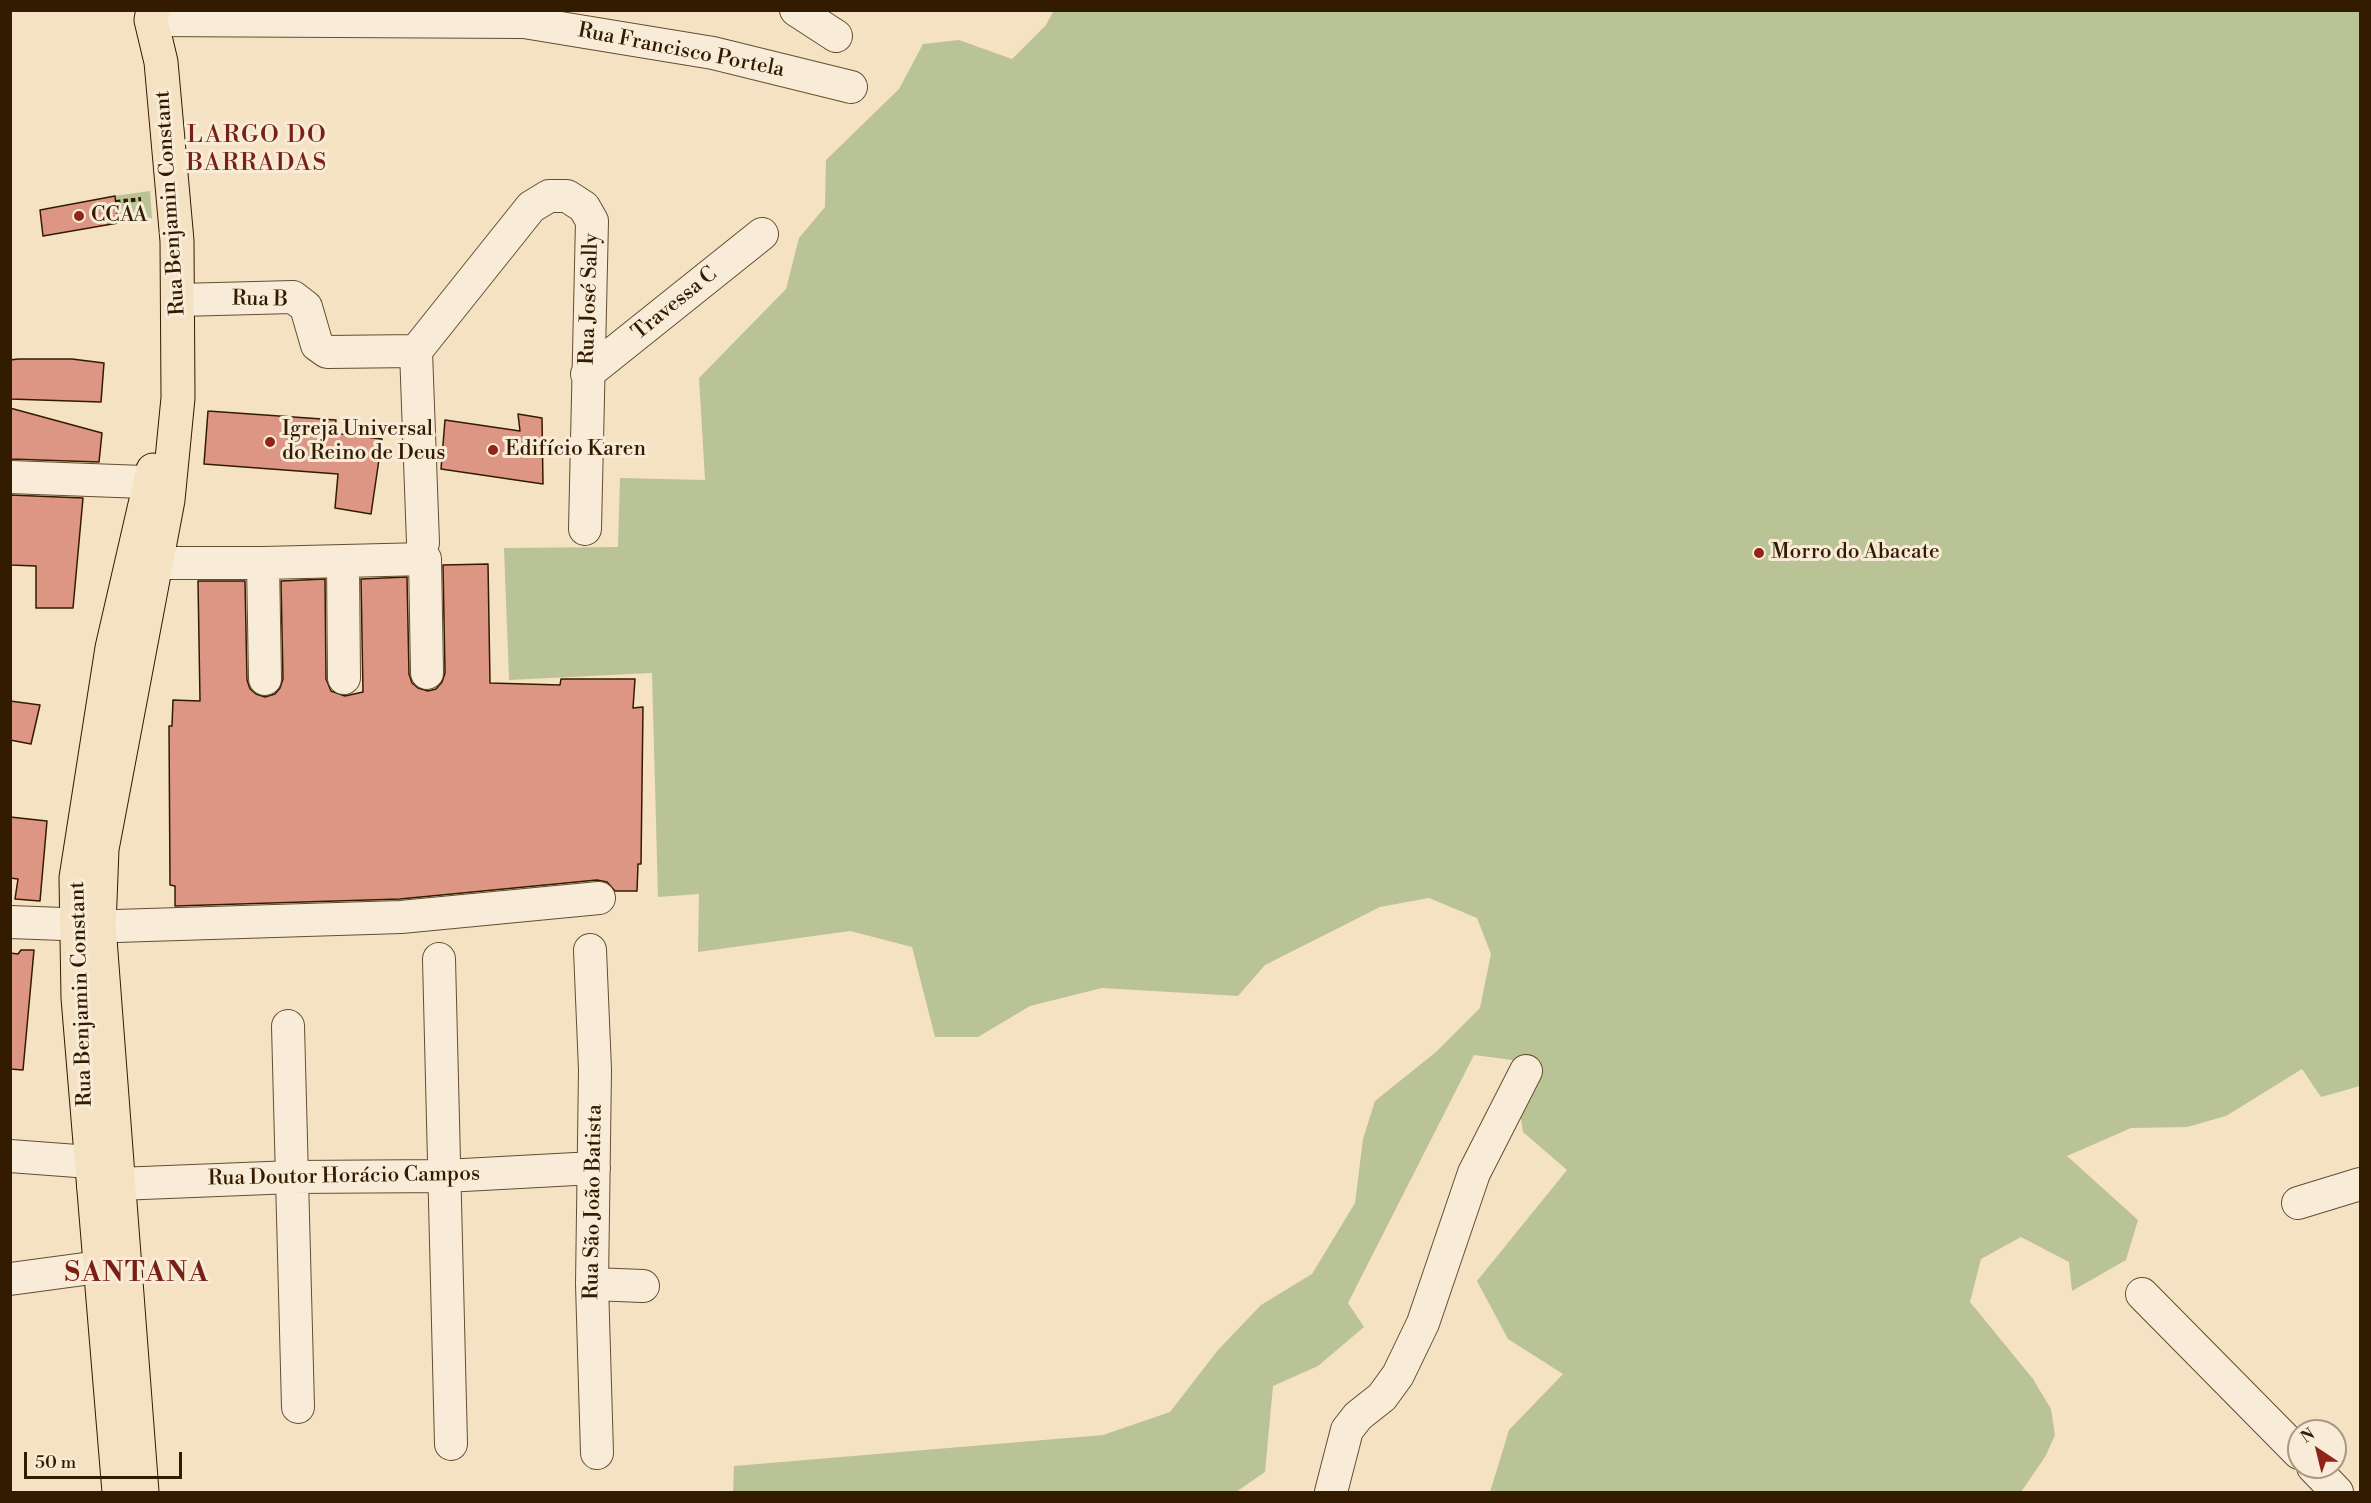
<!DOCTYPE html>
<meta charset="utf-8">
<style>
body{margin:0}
#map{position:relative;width:2371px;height:1503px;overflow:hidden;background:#f5e2c3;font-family:"Libre Bodoni",serif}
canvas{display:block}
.frame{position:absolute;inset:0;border:12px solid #331b00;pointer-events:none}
.north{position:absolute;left:2287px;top:1419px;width:60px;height:60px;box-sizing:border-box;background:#f8ecd8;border:2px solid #a99882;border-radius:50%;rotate:325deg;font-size:16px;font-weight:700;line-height:24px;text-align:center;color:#331b00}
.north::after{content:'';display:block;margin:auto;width:21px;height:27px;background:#8f2418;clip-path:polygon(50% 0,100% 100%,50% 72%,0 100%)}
.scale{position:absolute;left:24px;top:1452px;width:158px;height:27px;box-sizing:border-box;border:3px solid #331b00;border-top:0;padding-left:8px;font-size:18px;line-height:21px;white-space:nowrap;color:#331b00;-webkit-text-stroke:4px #f8ecd8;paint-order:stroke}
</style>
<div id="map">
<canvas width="2371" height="1503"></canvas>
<div class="frame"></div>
<div class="north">N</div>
<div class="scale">50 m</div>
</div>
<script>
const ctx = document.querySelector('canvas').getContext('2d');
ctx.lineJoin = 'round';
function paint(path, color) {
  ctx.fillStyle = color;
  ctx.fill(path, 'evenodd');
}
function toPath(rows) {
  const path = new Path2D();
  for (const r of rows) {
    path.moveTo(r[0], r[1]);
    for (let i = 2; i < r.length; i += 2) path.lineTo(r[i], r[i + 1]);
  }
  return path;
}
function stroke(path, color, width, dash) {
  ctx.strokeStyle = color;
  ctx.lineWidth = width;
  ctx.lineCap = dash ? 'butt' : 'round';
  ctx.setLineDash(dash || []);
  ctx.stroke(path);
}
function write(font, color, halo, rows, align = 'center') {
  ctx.font = font + ' "Libre Bodoni",serif';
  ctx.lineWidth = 6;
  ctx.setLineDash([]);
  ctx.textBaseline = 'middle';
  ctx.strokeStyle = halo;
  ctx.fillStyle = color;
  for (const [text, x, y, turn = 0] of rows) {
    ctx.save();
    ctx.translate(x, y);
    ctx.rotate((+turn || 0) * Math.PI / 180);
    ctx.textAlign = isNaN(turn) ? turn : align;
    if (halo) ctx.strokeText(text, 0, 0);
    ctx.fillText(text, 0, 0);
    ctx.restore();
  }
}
const green = toPath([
 [1054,10,2360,11,2360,1086,2321,1097,2302,1069,2226,1116,2187,1127,2131,1128,2067,1156,2138,1220,2126,1260,2072,1291,2069,1262,2021,1237,1981,1259,1970,1302,2033,1379,2051,1409,2055,1435,2045,1457,2021,1492,1490,1492,1509,1430,1563,1374,1508,1339,1477,1281,1567,1170,1523,1132,1512,1060,1474,1055,1348,1303,1364,1327,1318,1366,1273,1386,1265,1472,1236,1492,733,1492,734,1466,1103,1435,1170,1412,1218,1350,1261,1305,1312,1274,1355,1203,1363,1139,1375,1101,1436,1052,1480,1008,1491,954,1477,918,1429,898,1380,907,1265,965,1238,996,1102,988,1030,1006,978,1037,935,1037,912,947,850,931,698,952,699,894,658,897,652,673,509,680,504,548,618,547,620,478,705,480,699,378,786,289,799,238,825,207,826,160,899,89,923,44,959,40,1012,59,1046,25],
 [150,191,152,218,118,223,114,196]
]);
const building = toPath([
 [115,196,118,223,43,236,40,210,115,196],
 [18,359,72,359,104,363,101,402,10,399,10,360,18,359],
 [10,408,102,433,99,462,10,459,10,408],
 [208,411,336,420,334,433,382,439,371,514,335,508,338,474,204,464,208,411],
 [518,414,542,418,543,484,441,469,445,420,520,431,518,414],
 [10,495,83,498,73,608,36,608,36,566,10,565,10,495],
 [488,564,490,683,560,685,561,679,635,679,633,708,643,707,641,864,638,864,637,891,615,891,607,882,597,880,400,899,175,906,175,886,170,885,169,726,172,726,173,700,200,701,198,581,245,581,247,680,250,689,256,694,265,697,275,694,280,688,283,679,281,581,325,579,326,679,331,691,345,696,363,692,361,579,407,577,409,674,412,683,418,688,428,691,436,689,442,682,445,673,443,565,488,564],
 [10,701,40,705,31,744,10,740,10,701],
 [10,817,47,821,40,901,15,899,18,879,10,878,10,817],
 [21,950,34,950,23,1070,10,1069,10,953,18,954,21,950]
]);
const path = toPath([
 [116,202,141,199]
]);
const minor = toPath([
 [796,10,836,36],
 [151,20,524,22,713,53,851,87],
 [179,300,293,297,306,307,317,345,327,352,416,351],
 [416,351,531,207,549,196,567,196,584,207,592,221,585,529],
 [416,351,423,543],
 [587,374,762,234],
 [10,477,170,483],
 [343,562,344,678],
 [157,563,263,563,425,559,427,673],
 [263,563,265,679],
 [10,922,116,926,401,917,599,898],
 [590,950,595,1070,592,1284,597,1453],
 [439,959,451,1444],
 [288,1026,298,1407],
 [10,1156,90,1162],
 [93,1185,293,1177,445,1176,594,1168],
 [2298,1203,2360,1184],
 [10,1279,99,1267],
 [592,1284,643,1286],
 [2142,1294,2299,1453],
 [2313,1467,2337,1492],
 [1331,1492,1347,1430,1358,1416,1382,1397,1398,1375,1423,1323,1474,1173,1526,1071]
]);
const major = toPath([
 [119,1492,78,998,76,878,112,648,153,470],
 [142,1492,99,926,102,849,168,500,178,398,177,241,161,62,151,20,153,10]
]);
const markers = [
 [79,216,6,"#8f2418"],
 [270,442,6,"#8f2418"],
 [493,450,6,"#8f2418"],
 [1759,553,6,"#8f2418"]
];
const streetNames = [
 ["Rua Francisco Portela",681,51,11],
 ["Rua Benjamin Constant",171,203,-94],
 ["Rua José Sally",590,299,-88],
 ["Rua B",260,300,1],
 ["Travessa C",675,304,-39],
 ["Rua Benjamin Constant",82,994,-92],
 ["Rua Doutor Horácio Campos",344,1177,-1],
 ["Rua São João Batista",594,1202,-89]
];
const poiNames = [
 ["CCAA",91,216],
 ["Igreja Universal",282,430],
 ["do Reino de Deus",282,454],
 ["Edifício Karen",505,450],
 ["Morro do Abacate",1771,553]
];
const quarterNames = [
 ["LARGO DO",257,136],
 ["BARRADAS",257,164]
];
const districtNames = [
 ["SANTANA",137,1275]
];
paint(green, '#bac395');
paint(building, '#dd9684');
stroke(building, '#331b00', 1.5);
stroke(minor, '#644d31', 34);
stroke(major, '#331b00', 35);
stroke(path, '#331b00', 4, [4.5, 3]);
stroke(minor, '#f8ecd8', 32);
stroke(major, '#f5e2c3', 33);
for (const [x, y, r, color] of markers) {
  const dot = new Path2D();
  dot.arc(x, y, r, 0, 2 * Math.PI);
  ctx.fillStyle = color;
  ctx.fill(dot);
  stroke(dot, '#f8ecd8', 2);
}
write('21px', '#331b00', '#f8ecd8', streetNames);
write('21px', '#331b00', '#f8ecd8', poiNames, 'left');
ctx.letterSpacing = '1.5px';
write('24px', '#7a1f14', '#f8ecd8', quarterNames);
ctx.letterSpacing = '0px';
ctx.letterSpacing = '1.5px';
write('bold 27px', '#7a1f14', '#f8ecd8', districtNames);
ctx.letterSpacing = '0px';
</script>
